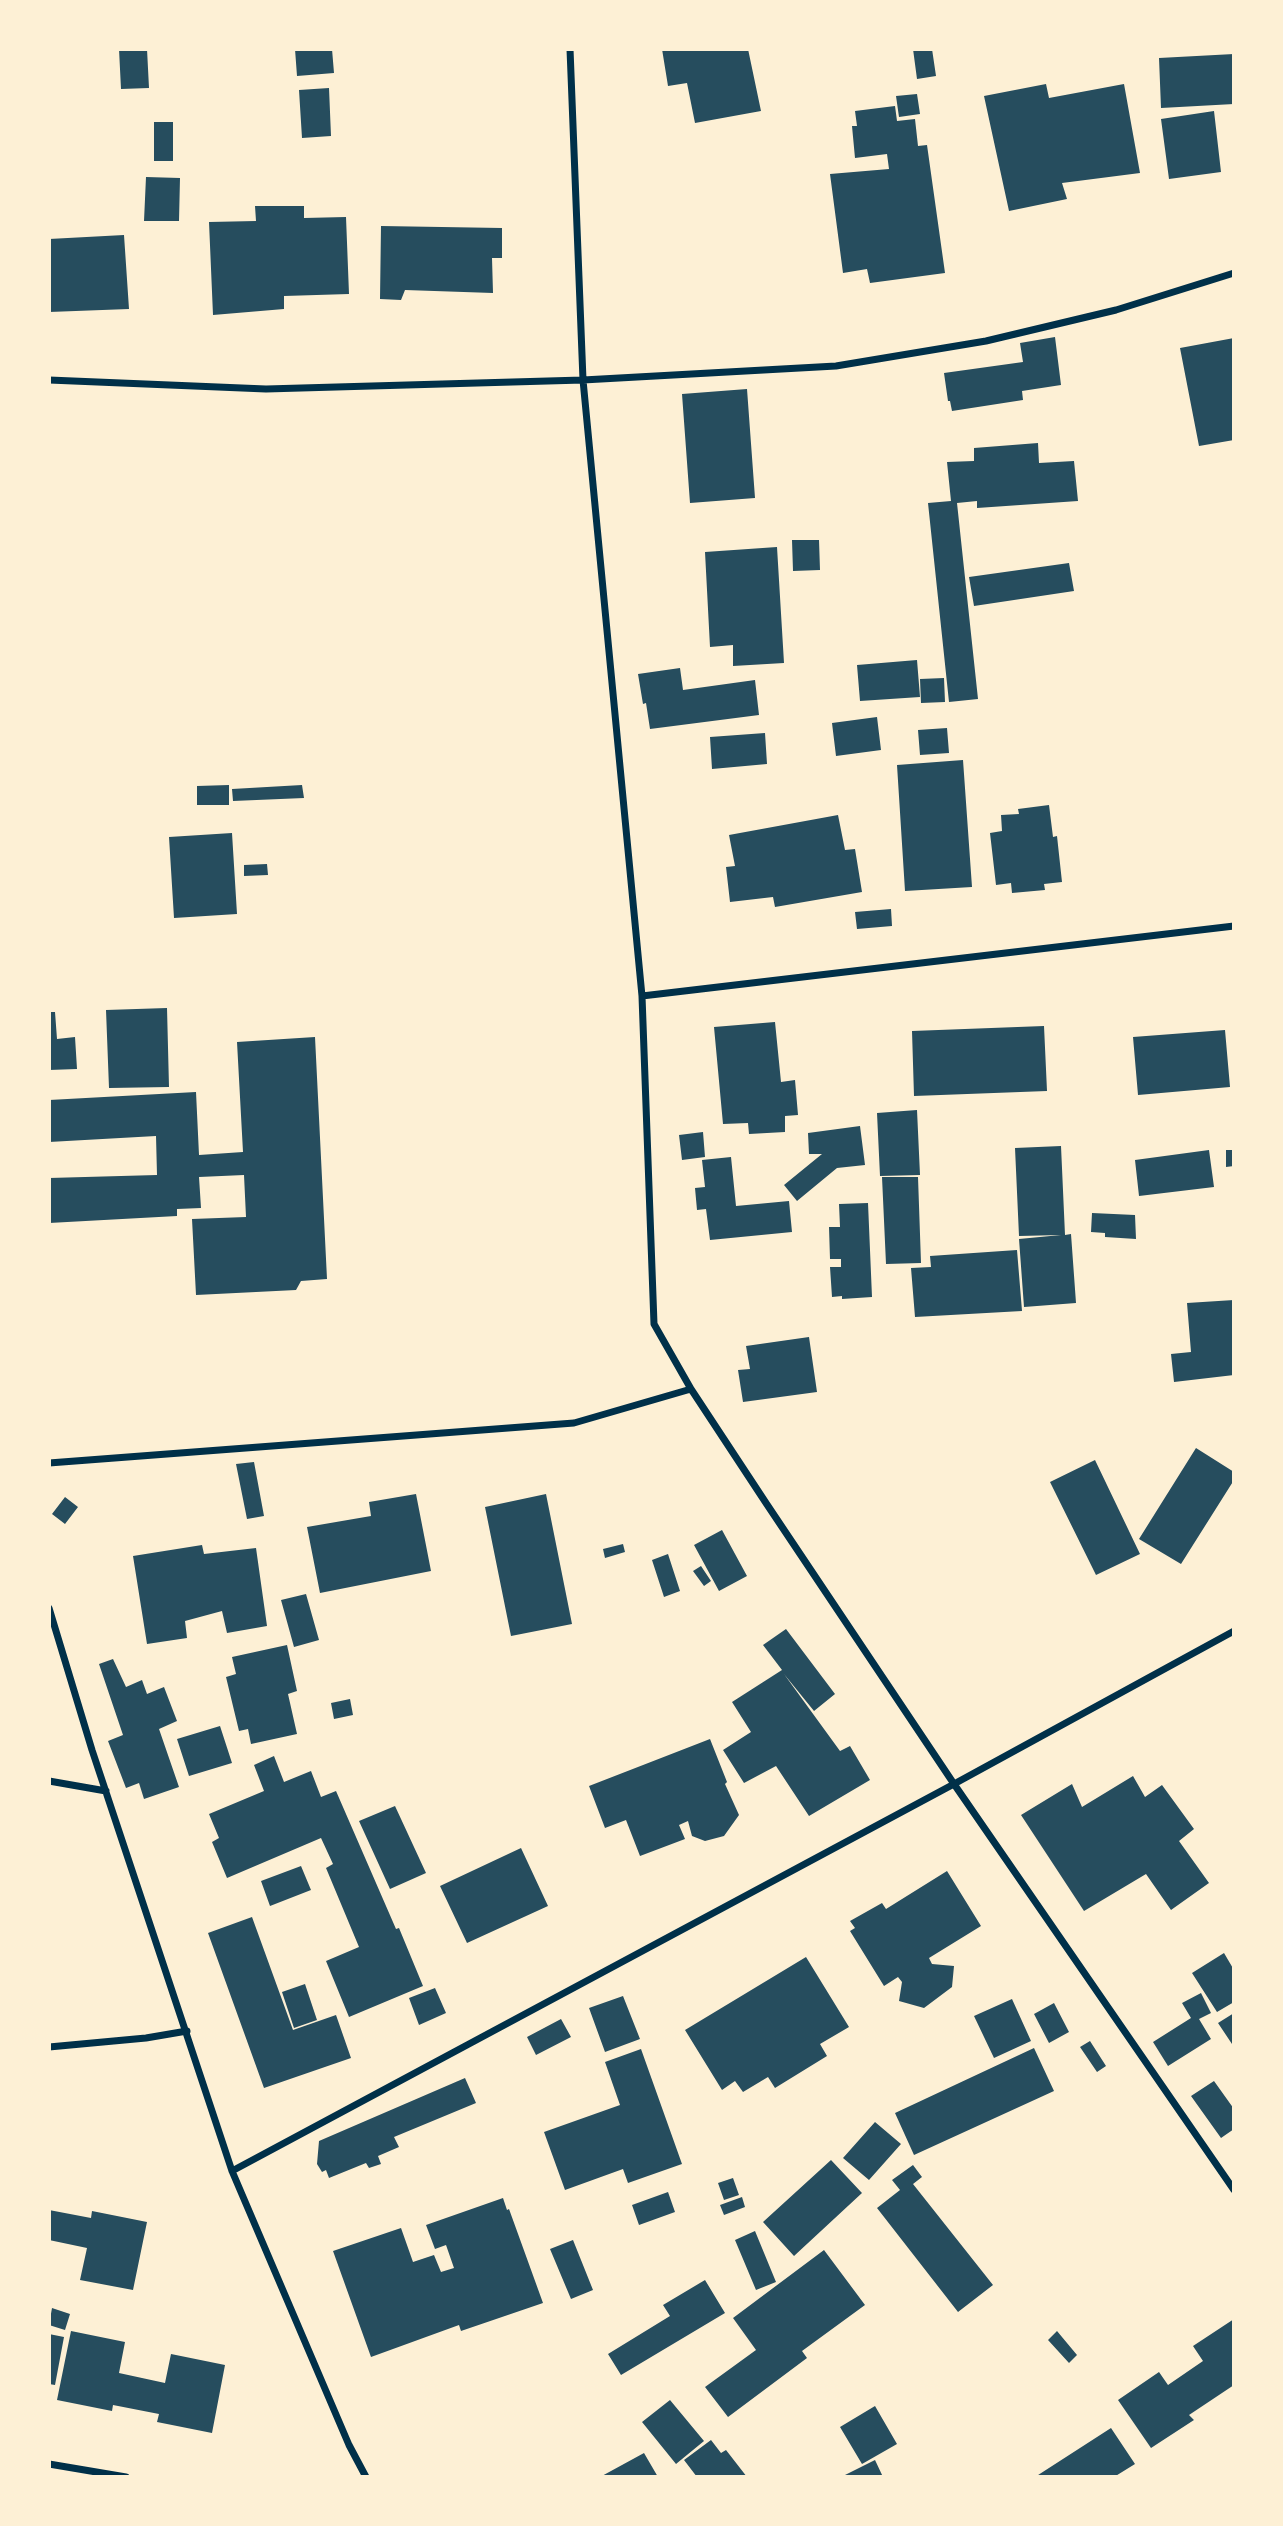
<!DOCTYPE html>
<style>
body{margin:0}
#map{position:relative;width:1283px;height:2526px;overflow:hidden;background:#fdf0d5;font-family:"Golos Text",sans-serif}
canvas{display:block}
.frame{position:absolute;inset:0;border:51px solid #fdf0d5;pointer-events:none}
</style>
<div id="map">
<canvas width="1283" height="2526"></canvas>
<div class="frame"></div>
</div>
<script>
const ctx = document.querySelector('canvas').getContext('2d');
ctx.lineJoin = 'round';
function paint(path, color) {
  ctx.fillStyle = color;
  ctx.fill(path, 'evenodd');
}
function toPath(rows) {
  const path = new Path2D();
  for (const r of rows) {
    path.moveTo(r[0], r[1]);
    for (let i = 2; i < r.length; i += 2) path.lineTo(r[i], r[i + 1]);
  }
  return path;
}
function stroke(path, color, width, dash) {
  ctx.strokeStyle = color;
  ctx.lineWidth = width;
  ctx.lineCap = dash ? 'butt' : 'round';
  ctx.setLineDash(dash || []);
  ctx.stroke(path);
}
const building = toPath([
 [119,49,147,49,149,88,121,89],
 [295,49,332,49,334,73,297,76],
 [662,49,748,49,761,111,695,123,687,83,668,86],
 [913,49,932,49,936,76,917,79],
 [1234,54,1234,104,1161,108,1159,58],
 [1046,84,1049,98,1124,84,1140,173,1062,183,1067,199,1009,211,984,96],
 [329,88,331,136,302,138,299,90],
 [917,94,920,114,899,117,896,96],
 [895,106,897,121,915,119,918,146,927,145,945,273,870,283,867,269,843,273,830,174,889,169,887,154,855,158,852,126,857,126,855,111],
 [1214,111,1221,172,1169,179,1161,119],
 [154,122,173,122,173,161,154,161],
 [146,177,180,178,179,221,144,221],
 [255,206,304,206,304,218,346,217,349,294,284,296,284,309,213,315,209,222,256,221],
 [381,226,502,228,502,258,492,258,493,293,405,290,401,300,380,299],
 [124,235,129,309,49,312,49,239],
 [1055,337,1061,385,1022,391,1023,400,952,411,950,401,948,401,944,373,1023,362,1020,343],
 [1234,338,1234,440,1199,446,1180,348],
 [747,389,755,498,690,503,682,394],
 [1038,443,1039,463,1074,461,1078,501,977,508,977,501,957,503,978,699,949,702,928,503,951,501,947,462,974,461,974,448],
 [792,540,819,540,820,570,793,571],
 [777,547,784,663,733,666,733,645,710,647,705,552],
 [1069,563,1074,591,974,606,969,577],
 [917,660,920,697,860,701,857,665],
 [680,668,683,690,755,680,759,715,650,729,646,703,643,704,638,674],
 [944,678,945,702,921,703,920,679],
 [877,717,881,750,836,756,832,723],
 [947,728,949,753,920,755,918,730],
 [765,733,767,764,712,769,710,737],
 [963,760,972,887,905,891,897,765],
 [229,785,229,805,197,805,197,786],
 [302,785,304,798,233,801,232,789],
 [1049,805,1053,837,1057,836,1062,882,1044,884,1045,890,1012,893,1011,883,996,885,990,833,1002,831,1001,815,1019,814,1018,809],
 [838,815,845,850,855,849,862,892,775,907,773,897,730,902,726,867,735,866,729,835],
 [232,833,237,914,174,918,169,837],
 [267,864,268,875,244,876,244,865],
 [891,909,892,926,857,929,855,912],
 [167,1008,169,1087,109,1088,106,1010],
 [49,1012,55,1012,57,1039,75,1037,77,1069,49,1070],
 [775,1022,781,1082,795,1080,798,1115,785,1116,785,1132,749,1134,748,1123,723,1124,714,1027],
 [1044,1026,1047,1091,914,1096,912,1031],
 [1225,1030,1230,1087,1138,1095,1133,1037],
 [315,1037,327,1279,301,1281,296,1290,196,1295,192,1219,246,1217,244,1175,199,1177,201,1208,177,1209,177,1216,49,1223,49,1178,157,1175,156,1136,49,1142,49,1100,196,1092,199,1155,243,1152,237,1042],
 [917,1110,920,1175,880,1176,877,1113],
 [860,1126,865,1165,837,1168,797,1201,784,1185,822,1154,809,1154,808,1133],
 [703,1132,705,1157,682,1160,679,1135],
 [1061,1146,1065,1235,1071,1234,1076,1303,1024,1307,1019,1239,1061,1235,1019,1236,1015,1148],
 [1209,1150,1214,1187,1139,1196,1135,1160],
 [1226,1150,1234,1150,1234,1166,1226,1167],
 [731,1157,736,1206,789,1201,792,1232,710,1240,706,1209,697,1210,695,1188,705,1187,702,1160],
 [882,1177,918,1177,921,1263,886,1264],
 [868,1203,872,1297,842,1299,842,1296,832,1297,830,1267,841,1267,841,1259,830,1259,829,1227,840,1227,839,1204],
 [1092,1213,1135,1215,1136,1239,1105,1237,1105,1233,1091,1232],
 [1017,1250,1022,1311,915,1317,911,1268,931,1267,930,1256],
 [1234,1300,1234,1375,1174,1382,1171,1354,1191,1352,1187,1303],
 [809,1337,817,1392,743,1402,738,1370,750,1369,746,1346],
 [1196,1448,1234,1472,1234,1480,1181,1564,1139,1539],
 [1095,1460,1140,1554,1096,1575,1050,1482],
 [254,1462,264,1516,247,1519,236,1464],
 [416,1494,431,1571,320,1593,307,1527,371,1516,369,1502],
 [546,1494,572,1624,511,1636,485,1507],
 [65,1497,78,1507,65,1524,52,1514],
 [722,1530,747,1576,719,1591,694,1545],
 [623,1544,625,1552,605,1558,603,1549],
 [202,1545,204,1554,256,1548,267,1626,227,1633,222,1611,185,1621,187,1638,147,1644,133,1556],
 [668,1554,680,1591,664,1597,652,1560],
 [701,1566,711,1581,704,1586,693,1571],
 [306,1594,319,1640,294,1647,281,1600],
 [786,1629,835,1694,814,1711,784,1674,840,1751,850,1746,870,1780,809,1816,776,1766,744,1783,723,1750,751,1732,732,1702,782,1670,763,1645],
 [287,1645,297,1691,288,1694,297,1734,251,1744,248,1729,239,1731,226,1677,236,1674,232,1657],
 [113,1659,126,1687,142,1680,147,1694,164,1687,177,1721,159,1729,179,1787,144,1799,139,1783,126,1788,108,1741,123,1735,99,1664],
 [350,1699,353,1715,334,1719,331,1703],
 [220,1726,232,1763,189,1776,177,1739],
 [710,1739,727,1782,725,1784,739,1815,724,1836,705,1841,692,1836,688,1821,679,1825,685,1839,640,1856,626,1820,605,1828,589,1786],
 [274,1756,284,1782,311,1771,321,1797,336,1791,396,1929,399,1928,423,1986,349,2017,326,1961,359,1947,326,1868,333,1864,321,1838,227,1878,212,1842,219,1838,209,1814,264,1791,254,1765],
 [1133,1776,1145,1797,1162,1785,1194,1829,1179,1841,1209,1883,1171,1910,1146,1874,1084,1911,1021,1815,1072,1784,1082,1807],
 [395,1806,426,1873,390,1889,359,1821],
 [521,1848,548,1906,467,1943,440,1886],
 [301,1866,311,1890,270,1906,261,1881],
 [947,1871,981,1926,929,1958,932,1964,954,1966,952,1987,924,2008,899,2001,902,1982,898,1977,884,1986,850,1931,855,1928,850,1921,882,1903,886,1909],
 [252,1917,293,2030,336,2015,351,2058,264,2088,208,1933],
 [1224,1953,1234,1970,1234,2002,1217,2012,1192,1973],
 [806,1957,849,2027,820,2044,827,2056,775,2088,768,2077,743,2092,735,2081,722,2090,685,2030],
 [305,1984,317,2020,294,2028,282,1992],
 [435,1988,446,2013,419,2025,409,1998],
 [1201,1993,1211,2013,1199,2019,1211,2039,1168,2066,1153,2042,1191,2018,1182,2003],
 [623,1996,640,2039,605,2052,589,2008],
 [1012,1999,1031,2041,994,2058,974,2016],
 [1054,2003,1069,2032,1049,2043,1034,2014],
 [1234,2013,1234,2047,1218,2023],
 [561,2019,571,2037,536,2055,527,2037],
 [1090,2041,1106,2066,1097,2072,1080,2047],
 [1034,2048,1054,2091,914,2155,895,2113],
 [641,2049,682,2164,628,2183,623,2169,565,2190,544,2132,620,2105,605,2062],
 [465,2078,476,2103,394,2137,399,2147,378,2156,381,2164,369,2168,366,2163,329,2178,326,2170,322,2172,317,2164,319,2141],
 [1214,2081,1234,2109,1234,2129,1221,2138,1191,2096],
 [875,2122,901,2144,869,2180,843,2158],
 [831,2160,862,2193,794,2256,763,2222],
 [913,2165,922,2177,913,2184,993,2285,958,2312,877,2208,900,2190,892,2180],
 [733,2178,739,2195,724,2200,718,2183],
 [668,2192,675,2212,639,2225,632,2205],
 [742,2197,745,2207,724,2215,720,2205],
 [503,2198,507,2210,509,2209,543,2303,461,2331,459,2325,371,2357,333,2251,401,2228,413,2262,434,2255,441,2272,454,2268,446,2245,435,2249,426,2225],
 [49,2210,91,2218,92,2211,147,2222,133,2290,80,2280,87,2248,49,2240],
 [755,2231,776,2282,756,2290,735,2240],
 [573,2240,593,2290,571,2299,550,2249],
 [824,2250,865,2305,802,2351,807,2358,728,2417,705,2387,756,2350,733,2318],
 [705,2280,725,2313,621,2375,608,2354,670,2316,663,2305],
 [52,2308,70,2314,65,2330,49,2325],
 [1234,2319,1234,2385,1189,2415,1194,2420,1151,2448,1118,2400,1159,2372,1168,2385,1203,2361,1193,2346],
 [71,2331,125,2342,119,2373,165,2383,171,2354,225,2365,212,2433,157,2422,159,2414,113,2405,112,2411,57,2400],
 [1057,2331,1077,2355,1069,2363,1048,2340],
 [49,2334,64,2337,55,2385,49,2384],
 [670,2400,704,2441,676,2464,642,2422],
 [875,2406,897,2444,862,2464,840,2427],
 [1111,2428,1135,2464,1114,2477,1035,2477],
 [711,2440,721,2453,726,2450,747,2477,697,2477,684,2460],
 [644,2453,658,2477,600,2477],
 [875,2460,883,2477,841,2477]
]);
const minor = toPath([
 [570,49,583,380,642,996,654,1324,691,1389,766,1503,954,1784,1234,2190],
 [49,380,266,389,583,380,836,366,986,341,1116,310,1234,273],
 [642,996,1234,926],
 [49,1463,574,1423,691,1389],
 [49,1608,92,1750,232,2171,349,2445,366,2477],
 [49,1781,106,1791],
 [49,2047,146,2038,187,2031],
 [232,2171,954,1784,1234,1631],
 [49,2464,126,2477]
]);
paint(building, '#264d5e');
stroke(minor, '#003049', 7);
</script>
